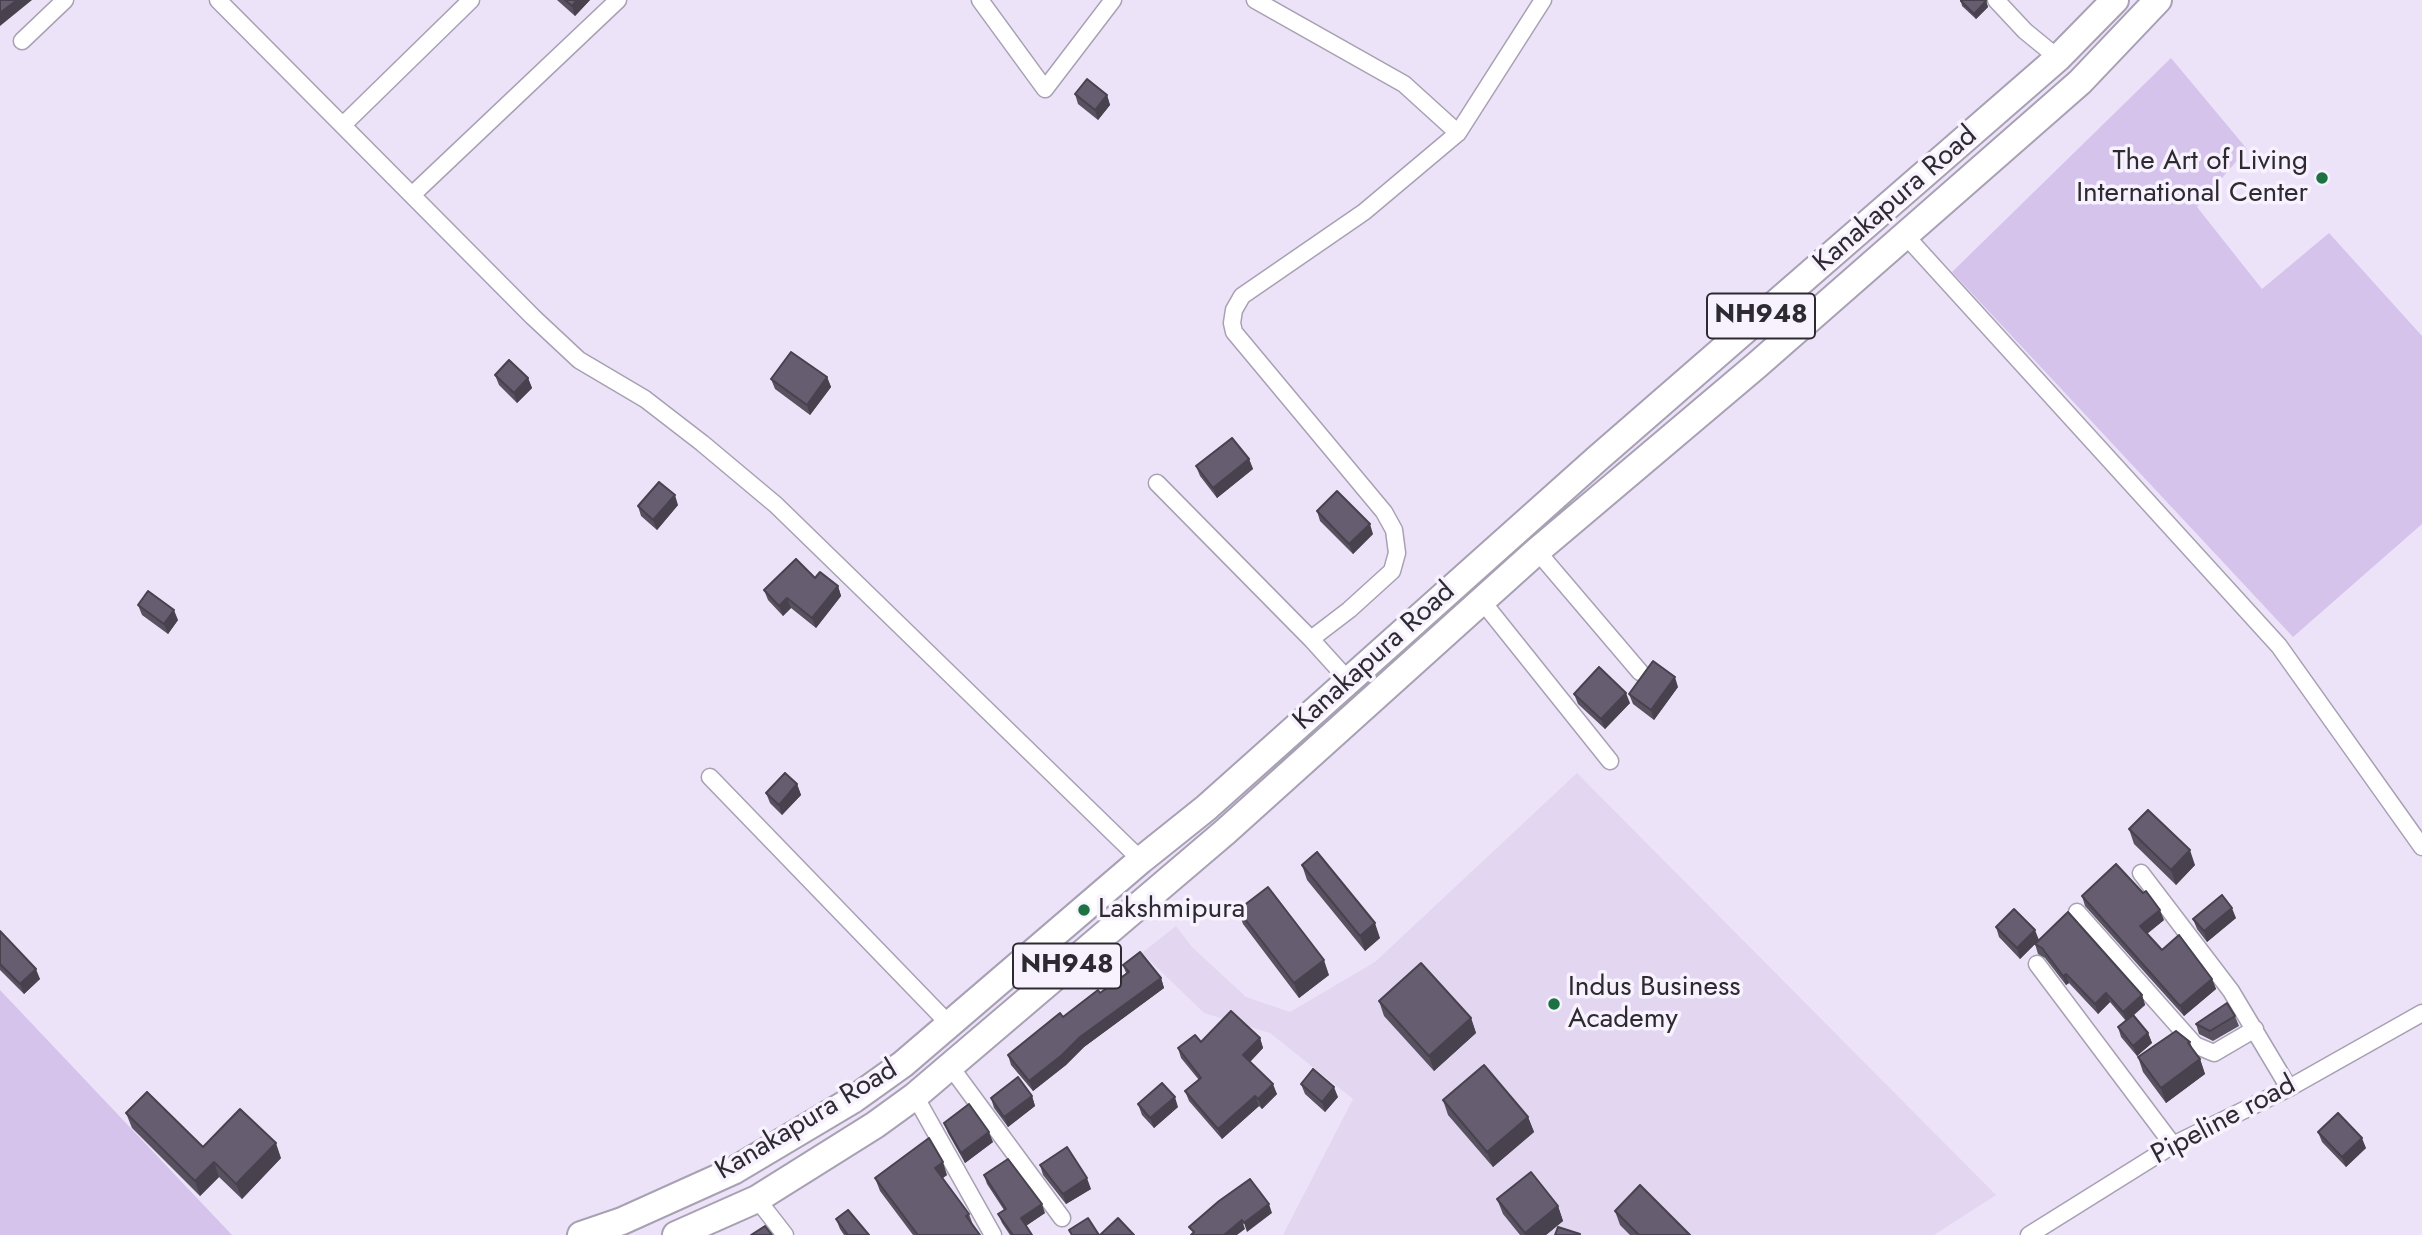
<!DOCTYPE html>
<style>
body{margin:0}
canvas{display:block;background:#ece3f8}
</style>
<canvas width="2422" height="1235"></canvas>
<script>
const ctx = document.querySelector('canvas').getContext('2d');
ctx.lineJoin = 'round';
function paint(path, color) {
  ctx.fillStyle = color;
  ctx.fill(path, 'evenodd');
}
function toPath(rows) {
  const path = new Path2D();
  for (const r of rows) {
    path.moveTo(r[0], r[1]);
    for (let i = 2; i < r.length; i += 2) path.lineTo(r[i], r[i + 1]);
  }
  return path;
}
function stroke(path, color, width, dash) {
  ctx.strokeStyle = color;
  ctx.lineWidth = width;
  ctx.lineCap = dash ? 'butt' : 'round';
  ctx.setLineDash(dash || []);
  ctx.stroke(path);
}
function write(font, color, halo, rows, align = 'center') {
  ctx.font = font + ' Jost,sans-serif';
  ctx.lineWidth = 7;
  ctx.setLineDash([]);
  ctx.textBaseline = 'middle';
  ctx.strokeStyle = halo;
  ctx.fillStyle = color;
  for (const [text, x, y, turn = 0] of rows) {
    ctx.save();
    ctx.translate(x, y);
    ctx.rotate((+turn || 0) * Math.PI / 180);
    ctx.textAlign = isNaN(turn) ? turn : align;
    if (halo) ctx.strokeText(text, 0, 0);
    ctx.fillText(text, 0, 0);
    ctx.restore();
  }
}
const built = toPath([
 [1577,773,1996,1195,1934,1235,1283,1235,1353,1099,1270,1033,1204,1013,1142,953,1176,926,1192,947,1246,997,1290,1012,1375,962]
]);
const green = toPath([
 [2171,58,2247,149,2197,207,2262,289,2329,233,2422,336,2422,524,2293,637,1952,272],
 [0,990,232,1235,0,1235]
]);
const minor = toPath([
 [218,0,533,317,579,360,645,399,702,443,776,505,1141,860],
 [980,0,1045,89,1113,0],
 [1255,0,1404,84,1458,133,1364,212,1242,296,1234,310,1232,323,1234,332,1384,512,1394,530,1397,553,1392,571,1349,610,1311,639,1349,681],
 [1996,0,2025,31,2058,58],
 [22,41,65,0],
 [343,125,471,0],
 [1458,133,1543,0],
 [412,195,618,0],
 [1904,234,2279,646,2422,847],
 [1157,483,1311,639],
 [1537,551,1640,672],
 [1482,601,1610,761],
 [710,777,949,1024],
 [2141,873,2231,991,2289,1088],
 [2077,912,2195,1045,2214,1053,2255,1029],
 [2037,964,2173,1145],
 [950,1066,1062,1218],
 [915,1096,993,1235],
 [757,1199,785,1235],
 [2029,1235,2173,1145,2289,1088,2422,1013]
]);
const trunk = toPath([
 [581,1235,622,1221,733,1171,854,1099,903,1064,1141,860,1206,808,1598,458,2058,58,2115,0],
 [676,1235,757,1199,875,1125,915,1096,1225,832,1537,551,1757,365,2080,82,2158,0]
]);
const wall = toPath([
 [557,0,590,0,575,16],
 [1961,1,1986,1,1988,7,1976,19,1962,6],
 [1075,94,1107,95,1110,105,1098,120,1078,104],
 [495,375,528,378,532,388,517,403,499,385],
 [827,377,831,387,810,415,775,389,771,379],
 [1249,459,1253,469,1217,498,1200,476,1196,466],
 [678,505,657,530,641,516,638,506],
 [1317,511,1373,534,1353,554,1320,521],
 [815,578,838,586,841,596,816,628,791,608,783,616,768,600,764,590],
 [138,605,178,620,168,634,142,615],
 [1678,687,1654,720,1633,704,1629,694],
 [1574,694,1630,703,1605,729,1578,704],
 [797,784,801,795,782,815,770,803,766,793],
 [2129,829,2195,865,2176,885,2134,844],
 [1302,865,1380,938,1365,951,1307,880],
 [2082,896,2164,920,2147,934,2162,950,2212,979,2216,989,2184,1016,2085,906],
 [1238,910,1329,975,1299,998,1243,924],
 [2236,918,2207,942,2197,929,2193,919],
 [1996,927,2039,940,2142,995,2145,1005,2134,1015,2148,1033,2152,1043,2137,1056,2121,1037,2118,1027,2126,1021,2110,1002,2098,1014,2069,983,2066,985,2045,958,2038,954,2035,944,2020,959,1999,937],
 [0,931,40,979,24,994,0,970],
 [1123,965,1161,978,1164,988,1084,1047,1066,1065,1033,1091,1011,1065,1008,1055,1100,993,1126,973],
 [1379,1001,1471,1018,1476,1033,1434,1071,1384,1016],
 [2235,1016,2239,1026,2213,1041,2199,1034,2196,1024],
 [1260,1038,1263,1048,1250,1062,1277,1094,1262,1109,1259,1106,1222,1139,1189,1101,1185,1091,1199,1080,1181,1058,1178,1048,1201,1042],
 [2190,1042,2193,1050,2200,1059,2205,1074,2166,1103,2143,1072,2138,1057],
 [1301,1084,1338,1097,1325,1112,1305,1094],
 [1032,1096,1035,1106,1008,1127,994,1108,991,1098],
 [1443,1100,1528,1117,1534,1132,1493,1167,1448,1115],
 [1138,1104,1178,1107,1154,1128,1142,1115],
 [126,1113,203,1147,281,1158,242,1199,219,1177,200,1196,132,1128],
 [944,1123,993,1142,965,1163,948,1133],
 [2318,1132,2366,1148,2346,1167,2322,1142],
 [1040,1165,1091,1189,1066,1204,1043,1175],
 [947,1175,942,1178,969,1214,973,1225,980,1235,913,1235,880,1191,875,1178],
 [984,1175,1045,1213,1026,1226,1032,1235,1010,1235,1002,1223,998,1214,1004,1210,987,1184],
 [1497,1199,1558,1206,1563,1221,1546,1235,1520,1235,1503,1214],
 [1615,1211,1690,1235,1630,1235,1620,1225],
 [836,1219,869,1235,844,1235,840,1229]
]);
const shadedWall = toPath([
 [17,0,32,0,0,26,0,13],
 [577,0,590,0,575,16,572,6],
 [1986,1,1988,7,1976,19,1974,14],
 [1107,95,1110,105,1098,120,1095,110],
 [827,377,831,387,810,415,807,405],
 [528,378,532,388,517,403,514,393],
 [1249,459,1253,469,1217,498,1213,488],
 [675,495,678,505,657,530,653,520],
 [1370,524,1373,534,1353,554,1349,544],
 [838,586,841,596,816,628,812,618],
 [787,598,791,608,783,616,779,606],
 [174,610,178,620,168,634,164,624],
 [1675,677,1678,687,1654,720,1651,710],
 [1626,693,1630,703,1605,729,1601,719],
 [797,784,801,795,782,815,779,805],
 [2190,850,2195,865,2176,885,2171,870],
 [2232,908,2236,918,2207,942,2204,931],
 [2160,910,2164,920,2144,936,2140,926],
 [1375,923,1380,938,1365,951,1360,936],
 [2035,930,2039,940,2020,959,2017,948],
 [1324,960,1329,975,1299,998,1294,983],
 [36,969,40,979,24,994,20,984],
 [2066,974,2069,983,2066,985,2063,976],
 [1161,978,1164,988,1084,1047,1066,1065,1033,1091,1029,1081,1080,1037],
 [2212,979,2216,989,2184,1016,2180,1006],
 [2106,993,2110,1002,2098,1014,2095,1004],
 [2142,995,2145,1005,2126,1021,2123,1012],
 [1471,1018,1476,1033,1434,1071,1429,1056],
 [2148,1033,2152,1043,2137,1056,2133,1046],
 [1260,1038,1263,1048,1247,1065,1243,1055],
 [2200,1059,2205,1074,2166,1103,2161,1088],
 [1273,1084,1277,1094,1262,1109,1258,1099],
 [1334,1087,1338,1097,1325,1112,1322,1102],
 [1032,1096,1035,1106,1008,1127,1004,1117],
 [1255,1096,1259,1106,1222,1139,1218,1129],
 [1175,1097,1178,1107,1154,1128,1150,1118],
 [1528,1117,1534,1132,1493,1167,1487,1152],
 [989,1132,993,1142,965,1163,961,1153],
 [2362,1138,2366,1148,2346,1167,2342,1157],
 [276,1143,281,1158,242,1199,236,1184],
 [214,1162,219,1177,200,1196,195,1181],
 [943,1162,947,1175,939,1181,935,1168],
 [1087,1178,1091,1189,1066,1204,1063,1194],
 [1042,1204,1045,1213,1024,1227,1021,1218],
 [1269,1204,1272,1213,1247,1232,1244,1223],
 [1558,1206,1563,1221,1546,1235,1525,1235,1525,1233],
 [1242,1220,1245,1229,1237,1235,1224,1235]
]);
const building = toPath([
 [0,0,17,0,0,13,0,0],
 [565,0,577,0,572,6,565,0],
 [1961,0,1984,0,1986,1,1974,14,1961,1,1961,0],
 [1087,79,1107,95,1095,110,1075,94,1087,79],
 [791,352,827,377,807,405,771,379,791,352],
 [509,360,528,378,514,393,495,375,509,360],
 [1232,438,1249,459,1213,488,1196,466,1232,438],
 [659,482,675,495,653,520,638,506,659,482],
 [1337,491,1370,524,1349,544,1317,511,1337,491],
 [796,559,815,578,820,572,838,586,812,618,787,598,779,606,764,590,796,559],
 [148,591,174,610,164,624,138,605,148,591],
 [1653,661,1675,677,1651,710,1629,694,1653,661],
 [1599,667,1626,693,1601,719,1574,694,1599,667],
 [785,773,797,784,779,805,766,793,785,773],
 [2148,810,2190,850,2171,870,2129,829,2148,810],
 [1317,852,1375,923,1360,936,1302,865,1317,852],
 [2116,864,2143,893,2146,891,2160,910,2140,926,2162,950,2179,935,2212,979,2180,1006,2082,896,2116,864],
 [1268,887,1324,960,1294,983,1238,910,1268,887],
 [2222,895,2232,908,2204,931,2193,919,2222,895],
 [2014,909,2035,930,2017,948,1996,927,2014,909],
 [2068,912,2142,995,2123,1012,2106,993,2095,1004,2066,974,2063,976,2042,948,2035,944,2068,912],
 [0,931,36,969,20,984,0,964,0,931],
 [1140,952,1161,978,1080,1037,1062,1055,1029,1081,1008,1055,1060,1013,1063,1017,1098,990,1100,993,1129,972,1123,965,1140,952],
 [1421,963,1471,1018,1429,1056,1379,1001,1421,963],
 [2227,1003,2235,1016,2210,1031,2196,1024,2227,1003],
 [1231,1011,1260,1038,1243,1055,1273,1084,1258,1099,1255,1096,1218,1129,1185,1091,1201,1078,1178,1048,1195,1035,1201,1042,1231,1011],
 [2133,1015,2148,1033,2133,1046,2118,1027,2133,1015],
 [2176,1031,2190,1042,2188,1043,2200,1059,2161,1088,2138,1057,2176,1031],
 [1484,1065,1528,1117,1487,1152,1443,1100,1484,1065],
 [1313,1069,1334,1087,1322,1102,1301,1084,1313,1069],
 [1018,1077,1032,1096,1004,1117,991,1098,1018,1077],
 [1162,1083,1175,1097,1150,1118,1138,1104,1162,1083],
 [147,1092,203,1147,240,1109,276,1143,236,1184,214,1162,195,1181,126,1113,147,1092],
 [969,1104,989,1132,961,1153,944,1123,969,1104],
 [2338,1113,2362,1138,2342,1157,2318,1132,2338,1113],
 [929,1138,943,1162,935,1168,969,1214,966,1216,980,1235,918,1235,875,1178,929,1138],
 [1067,1147,1087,1178,1063,1194,1040,1165,1067,1147],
 [1008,1159,1042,1204,1021,1218,1032,1235,1013,1235,998,1214,1006,1209,984,1175,1008,1159],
 [1531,1172,1558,1206,1525,1233,1497,1199,1531,1172],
 [1250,1179,1269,1204,1244,1223,1242,1220,1224,1235,1191,1235,1194,1232,1189,1227,1219,1201,1250,1179],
 [1640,1185,1690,1235,1639,1235,1615,1211,1640,1185],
 [848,1210,869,1235,848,1235,836,1219,848,1210],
 [1088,1218,1099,1235,1072,1235,1069,1230,1088,1218],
 [1118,1218,1134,1235,1100,1235,1118,1218],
 [765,1226,772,1235,751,1235,765,1226],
 [1558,1227,1580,1234,1580,1235,1555,1235,1558,1227]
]);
const markers = [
 [2322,178,7,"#1d7143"],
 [1084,910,7,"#1d7143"],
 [1554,1004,7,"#1d7143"]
];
const shields = [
 [1761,316,108],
 [1067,966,108]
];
const shieldNames = [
 ["NH948",1761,316],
 ["NH948",1067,966]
];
const poiNames = [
 ["The Art of Living",2308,162,"right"],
 ["International Center",2308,194,"right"],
 ["Lakshmipura",1098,910],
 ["Indus Business",1568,988],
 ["Academy",1568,1020]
];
const streetNames = [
 ["Kanakapura Road",1896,200,-41],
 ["Kanakapura Road",1375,657,-42],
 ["Kanakapura Road",807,1121,-31],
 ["Pipeline road",2224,1121,-28]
];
paint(built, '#e2d6f1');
paint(green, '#d5c3ec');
stroke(minor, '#a8a0b3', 19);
stroke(trunk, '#a8a0b3', 30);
stroke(minor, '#fff', 16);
stroke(trunk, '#fff', 26);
paint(wall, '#585160');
paint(shadedWall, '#47424e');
paint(building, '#665e70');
stroke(building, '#47424e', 2);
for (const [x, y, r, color] of markers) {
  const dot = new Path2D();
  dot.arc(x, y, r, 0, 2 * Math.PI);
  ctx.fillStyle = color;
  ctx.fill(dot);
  stroke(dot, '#f8f2ff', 2.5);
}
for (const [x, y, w] of shields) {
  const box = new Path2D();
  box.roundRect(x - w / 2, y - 22.5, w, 45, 5);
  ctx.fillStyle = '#f8f2ff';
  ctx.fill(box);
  stroke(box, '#2d2a31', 2);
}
write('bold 26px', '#2d2a31', null, shieldNames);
write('28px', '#2d2a31', '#f8f2ff', poiNames, 'left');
write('28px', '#2d2a31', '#f8f2ff', streetNames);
</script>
